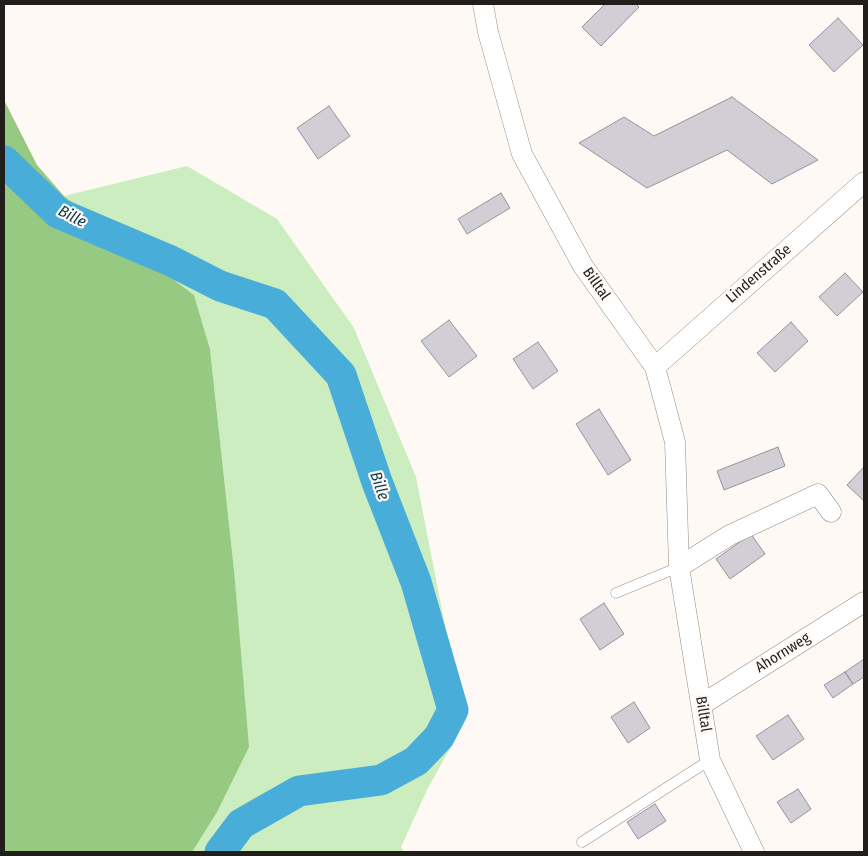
<!DOCTYPE html>
<meta charset="utf-8">
<style>
body{margin:0}
#map{position:relative;width:868px;height:856px;overflow:hidden;background:#fef9f5;font-family:"Fira Sans Condensed",sans-serif}
canvas{display:block}
.frame{position:absolute;inset:0;border:5px solid #211e1c;pointer-events:none}
</style>
<div id="map">
<canvas width="868" height="856"></canvas>
<div class="frame"></div>
</div>
<script>
const ctx = document.querySelector('canvas').getContext('2d');
ctx.lineJoin = 'round';
function paint(path, color) {
  ctx.fillStyle = color;
  ctx.fill(path, 'evenodd');
}
function toPath(rows) {
  const path = new Path2D();
  for (const r of rows) {
    path.moveTo(r[0], r[1]);
    for (let i = 2; i < r.length; i += 2) path.lineTo(r[i], r[i + 1]);
  }
  return path;
}
function stroke(path, color, width, dash) {
  ctx.strokeStyle = color;
  ctx.lineWidth = width;
  ctx.lineCap = dash ? 'butt' : 'round';
  ctx.setLineDash(dash || []);
  ctx.stroke(path);
}
function write(font, color, halo, rows, align = 'center') {
  ctx.font = font + ' "Fira Sans Condensed",sans-serif';
  ctx.lineWidth = 4.5;
  ctx.setLineDash([]);
  ctx.textBaseline = 'middle';
  ctx.strokeStyle = halo;
  ctx.fillStyle = color;
  for (const [text, x, y, turn = 0] of rows) {
    ctx.save();
    ctx.translate(x, y);
    ctx.rotate((+turn || 0) * Math.PI / 180);
    ctx.textAlign = isNaN(turn) ? turn : align;
    if (halo) ctx.strokeText(text, 0, 0);
    ctx.fillText(text, 0, 0);
    ctx.restore();
  }
}
const green = toPath([
 [187,166,277,219,354,328,416,477,464,723,427,790,401,847,404,852,138,852,234,570,210,349,194,295,64,196]
]);
const forest = toPath([
 [4,100,37,165,64,196,194,295,210,349,234,570,249,747,217,812,192,852,4,852]
]);
const river = toPath([
 [4,161,58,213,171,261,220,286,275,304,341,375,377,482,416,582,453,710,439,737,416,761,381,780,299,791,241,824,220,852]
]);
const building = toPath([
 [605,4,636,4,639,7,601,46,582,27,605,4],
 [838,18,863,45,834,72,809,45,838,18],
 [732,97,818,160,772,184,727,150,647,188,579,143,624,117,654,136,732,97],
 [329,106,350,136,318,159,297,128,329,106],
 [501,193,510,208,467,234,458,219,501,193],
 [845,273,863,292,837,316,819,297,845,273],
 [449,320,477,356,449,377,421,341,449,320],
 [791,322,808,341,775,372,757,353,791,322],
 [538,342,558,371,533,389,513,359,538,342],
 [599,409,631,460,608,475,576,424,599,409],
 [778,447,785,466,724,490,717,471,778,447],
 [864,467,864,501,847,485,864,467],
 [751,534,765,554,730,579,716,559,751,534],
 [604,603,624,634,600,650,580,619,604,603],
 [864,659,864,677,853,684,845,672,864,659],
 [845,672,853,684,833,698,824,685,845,672],
 [634,702,650,728,628,743,611,717,634,702],
 [788,715,804,739,773,760,756,736,788,715],
 [798,789,811,809,791,823,777,802,798,789],
 [655,804,666,821,638,839,627,822,655,804]
]);
const service = toPath([
 [616,593,679,567],
 [582,842,710,760]
]);
const minor = toPath([
 [483,4,488,32,522,154,583,266,655,367,675,442,679,567,710,760,754,852],
 [655,367,864,182],
 [679,567,730,535,818,494,831,512],
 [701,705,864,602]
]);
const streetNames = [
 ["Lindenstraße",759,274,-41],
 ["Billtal",596,284,55],
 ["Ahornweg",783,653,-32],
 ["Billtal",703,714,81]
];
const waterNames = [
 ["Bille",72,217,28],
 ["Bille",379,486,70]
];
paint(green, '#ccedbf');
paint(forest, '#96c982');
stroke(river, '#49add9', 31);
paint(building, '#d2ced6');
stroke(building, '#96929b', 1);
stroke(service, '#958e88', 11);
stroke(minor, '#958e88', 21);
stroke(service, '#fff', 10);
stroke(minor, '#fff', 20);
write('15px', '#211e1c', '#fef9f5', streetNames);
write('italic 16px', '#0a384a', '#fef9f5', waterNames);
</script>
